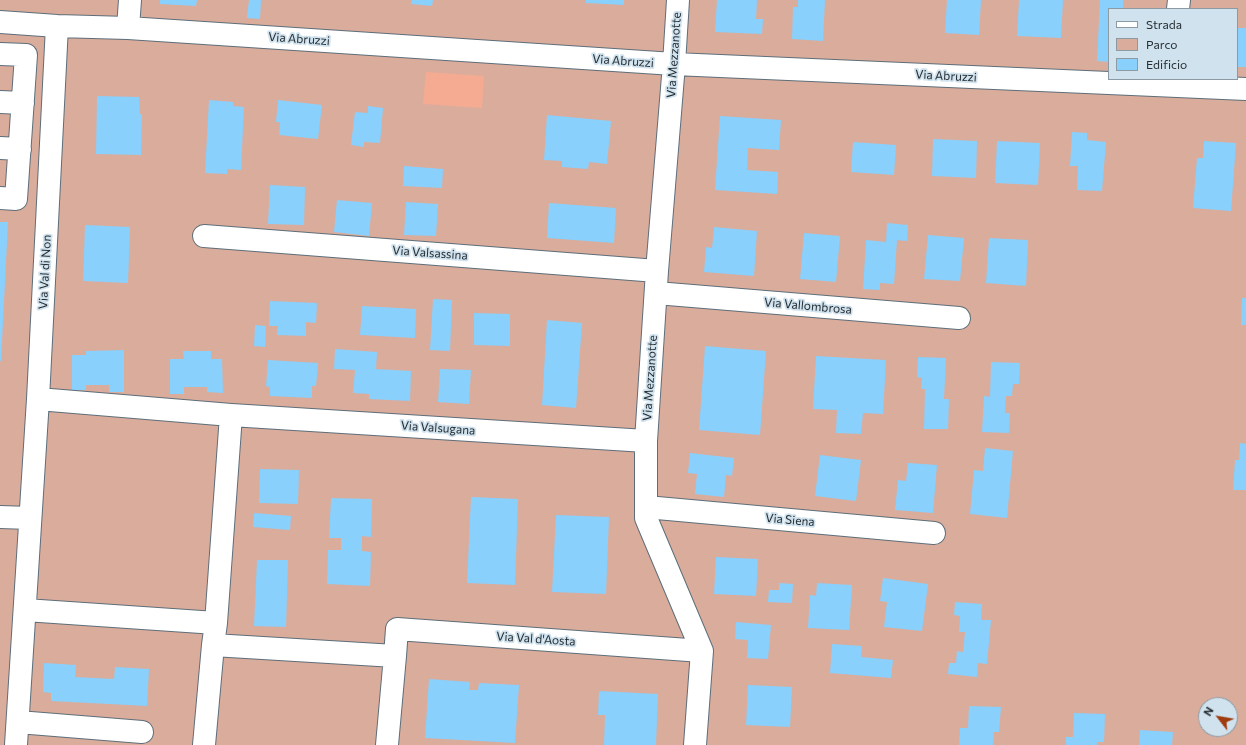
<!DOCTYPE html>
<style>
body{margin:0}
#map{position:relative;width:1246px;height:745px;overflow:hidden;background:#cfe2ee;font-family:Commissioner,sans-serif}
canvas{display:block}
.legend{position:absolute;left:1108px;top:8px;width:130px;height:72px;box-sizing:border-box;background:#cfe2ee;border:1px solid #8b9aa3;margin:0;padding:5px 7px;list-style:none;font-size:12px;color:#262d32}
.legend li{display:flex;align-items:center;gap:8px;height:20px}
.legend b{width:20px;border:1px solid #8b9aa3}
.north{position:absolute;left:1198px;top:697px;width:40px;height:40px;box-sizing:border-box;background:#cfe2ee;border:1px solid #8b9aa3;border-radius:50%;rotate:301deg;font-size:11px;font-weight:700;line-height:16px;text-align:center;color:#262d32}
.north::after{content:'';display:block;margin:auto;width:14px;height:18px;background:#a03b0f;clip-path:polygon(50% 0,100% 100%,50% 72%,0 100%)}
</style>
<div id="map">
<canvas width="1246" height="745"></canvas>
<ul class="legend">
<li><b style="height:5px;background:#fff"></b>Strada</li>
<li><b style="height:11px;background:#daac9c"></b>Parco</li>
<li><b style="height:11px;background:#89d0fd"></b>Edificio</li>
</ul>
<div class="north">N</div>
</div>
<script>
const ctx = document.querySelector('canvas').getContext('2d');
ctx.lineJoin = 'round';
function paint(path, color) {
  ctx.fillStyle = color;
  ctx.fill(path, 'evenodd');
}
function toPath(rows) {
  const path = new Path2D();
  for (const r of rows) {
    path.moveTo(r[0], r[1]);
    for (let i = 2; i < r.length; i += 2) path.lineTo(r[i], r[i + 1]);
  }
  return path;
}
function stroke(path, color, width, dash) {
  ctx.strokeStyle = color;
  ctx.lineWidth = width;
  ctx.lineCap = dash ? 'butt' : 'round';
  ctx.setLineDash(dash || []);
  ctx.stroke(path);
}
function write(font, color, halo, rows, align = 'center') {
  ctx.font = font + ' Commissioner,sans-serif';
  ctx.lineWidth = 3.5;
  ctx.setLineDash([]);
  ctx.textBaseline = 'middle';
  ctx.strokeStyle = halo;
  ctx.fillStyle = color;
  for (const [text, x, y, turn = 0] of rows) {
    ctx.save();
    ctx.translate(x, y);
    ctx.rotate((+turn || 0) * Math.PI / 180);
    ctx.textAlign = isNaN(turn) ? turn : align;
    if (halo) ctx.strokeText(text, 0, 0);
    ctx.fillText(text, 0, 0);
    ctx.restore();
  }
}
const green = toPath([
 [0,0,1246,0,1246,745,0,745],
 [1109,9,1237,9,1237,79,1109,79],
 [1206,705,1230,705,1230,729,1206,729]
]);
const water = toPath([
 [426,72,484,76,482,108,423,104]
]);
const building = toPath([
 [160,0,197,0,196,6,160,4],
 [249,0,261,0,260,19,247,18],
 [412,0,433,0,432,6,411,4],
 [586,0,624,0,624,5,586,3],
 [717,0,757,0,756,19,763,19,762,34,715,32],
 [798,0,825,0,823,41,792,39,793,7,798,7],
 [947,0,981,0,979,35,945,33],
 [1019,0,1063,0,1061,38,1017,36],
 [1100,0,1123,0,1123,9,1109,9,1109,62,1097,61],
 [1237,28,1246,28,1246,67,1237,67],
 [97,96,139,97,140,114,142,114,141,155,96,154],
 [209,100,233,102,233,106,244,107,241,170,227,169,227,174,205,173],
 [278,100,322,105,318,139,279,135,280,122,276,122],
 [368,106,383,108,380,143,364,142,364,147,351,145,355,112,368,113],
 [547,115,611,121,607,164,589,162,588,169,562,167,562,161,544,160],
 [720,116,781,120,779,150,748,148,747,170,778,172,777,194,715,190],
 [1072,132,1087,133,1087,140,1106,142,1102,191,1077,190,1078,166,1070,166],
 [933,139,977,141,976,178,932,176],
 [997,141,1040,143,1038,185,995,183],
 [1204,141,1236,143,1231,211,1193,208,1197,158,1203,158],
 [853,142,896,145,894,175,851,172],
 [404,166,443,169,442,188,403,186],
 [270,185,305,187,304,225,268,224],
 [337,200,372,203,369,236,334,232],
 [406,202,438,204,436,236,404,235],
 [549,203,616,208,614,243,547,238],
 [0,222,8,222,1,361,0,361],
 [887,223,908,225,907,241,897,240,894,284,880,283,880,290,863,289,866,240,886,242],
 [85,225,130,227,128,283,83,281],
 [714,227,757,231,754,276,704,272,706,247,712,248],
 [804,233,840,236,836,282,800,279],
 [928,235,964,238,960,281,924,279],
 [989,238,1028,240,1026,286,986,283],
 [1242,298,1246,298,1246,325,1241,325],
 [433,299,452,300,450,351,430,350],
 [270,301,317,303,316,323,306,322,306,336,277,335,278,326,269,326],
 [362,306,416,309,415,338,360,335],
 [474,313,510,314,510,346,474,345],
 [547,320,582,323,576,408,542,405],
 [255,325,266,326,265,347,254,346],
 [705,346,766,351,760,435,699,430],
 [335,349,377,352,376,369,411,371,410,401,369,399,369,394,353,393,355,370,334,369],
 [124,350,124,392,109,392,109,385,86,385,86,390,72,390,72,355,86,355,86,351],
 [183,351,211,351,211,359,222,359,223,393,207,392,207,387,184,387,184,394,170,394,170,359,184,359],
 [816,356,886,360,883,414,863,413,861,434,836,433,837,410,813,409],
 [918,357,946,358,944,399,949,399,948,429,924,429,925,389,921,389,922,378,917,377],
 [268,360,318,363,316,386,312,386,312,398,270,396,270,387,266,386],
 [991,362,1020,363,1019,384,1013,384,1012,396,1006,396,1005,413,1010,413,1009,433,982,432,984,396,990,397],
 [440,369,471,370,469,404,438,402],
 [1240,443,1246,444,1246,490,1233,490,1235,460,1239,460],
 [985,448,1013,451,1007,518,970,514,974,470,983,471],
 [690,453,734,458,732,476,726,475,724,497,695,494,697,474,688,473],
 [820,455,861,460,856,501,815,496],
 [908,463,937,465,933,513,895,510,898,480,906,481],
 [260,469,299,470,298,504,259,503],
 [471,497,518,499,515,585,467,583],
 [331,498,372,499,371,537,362,536,362,551,371,552,370,586,327,584,328,550,341,550,341,538,329,538],
 [254,513,291,516,290,530,253,527],
 [556,515,609,517,606,594,552,592],
 [716,557,758,559,756,596,714,594],
 [257,560,288,560,286,627,254,626],
 [883,578,928,584,922,631,884,627,887,602,880,601],
 [779,583,793,584,792,603,768,602,769,590,779,590],
 [817,583,852,585,849,630,808,628,810,595,816,596],
 [955,602,982,604,981,620,991,620,987,664,978,663,977,677,948,674,949,663,956,663,957,651,963,652,965,632,959,632,960,616,954,615],
 [736,622,771,625,768,659,747,658,748,640,735,639],
 [832,644,862,646,861,657,893,660,891,678,830,673],
 [44,663,76,665,75,677,114,679,115,667,149,669,147,706,51,701,51,693,43,692],
 [429,679,470,682,469,690,478,690,479,683,519,685,515,743,425,738],
 [748,685,792,687,790,727,746,725],
 [599,691,658,694,656,745,604,745,605,715,598,715],
 [969,706,1001,707,999,732,994,732,993,745,959,745,960,728,968,728],
 [1074,713,1105,714,1104,742,1097,742,1097,745,1066,745,1066,737,1073,737],
 [1140,730,1173,732,1172,745,1139,745]
]);
const minor = toPath([
 [678,0,674,64,657,271,646,441,646,518,702,651,695,745],
 [1178,9,1179,0],
 [0,22,57,26,128,28,674,64,1246,89],
 [128,28,130,0],
 [0,54,26,55,16,199,0,198],
 [0,102,23,103],
 [0,148,20,149],
 [204,236,657,271],
 [656,293,959,318],
 [38,399,231,415,646,441],
 [646,507,934,533],
 [0,517,30,518],
 [25,610,216,623],
 [213,645,395,656,387,745],
 [395,656,397,629,702,651],
 [18,722,142,732],
 [16,745,38,399,57,26],
 [204,745,213,645,216,623,231,415]
]);
const streetNames = [
 ["Via Abruzzi",299,39,4],
 ["Via Mezzanotte",674,55,-86],
 ["Via Abruzzi",623,61,4],
 ["Via Abruzzi",946,76,3],
 ["Via Valsassina",430,253,4],
 ["Via Val di Non",45,272,-87],
 ["Via Vallombrosa",808,306,5],
 ["Via Mezzanotte",650,378,-86],
 ["Via Valsugana",438,428,4],
 ["Via Siena",790,520,5],
 ["Via Val d'Aosta",536,639,4]
];
paint(green, '#daac9c');
paint(water, '#f5ab91');
paint(building, '#89d0fd');
stroke(minor, '#5d6e79', 24);
stroke(minor, '#fff', 22);
write('12px', '#262d32', '#cfe2ee', streetNames);
</script>
